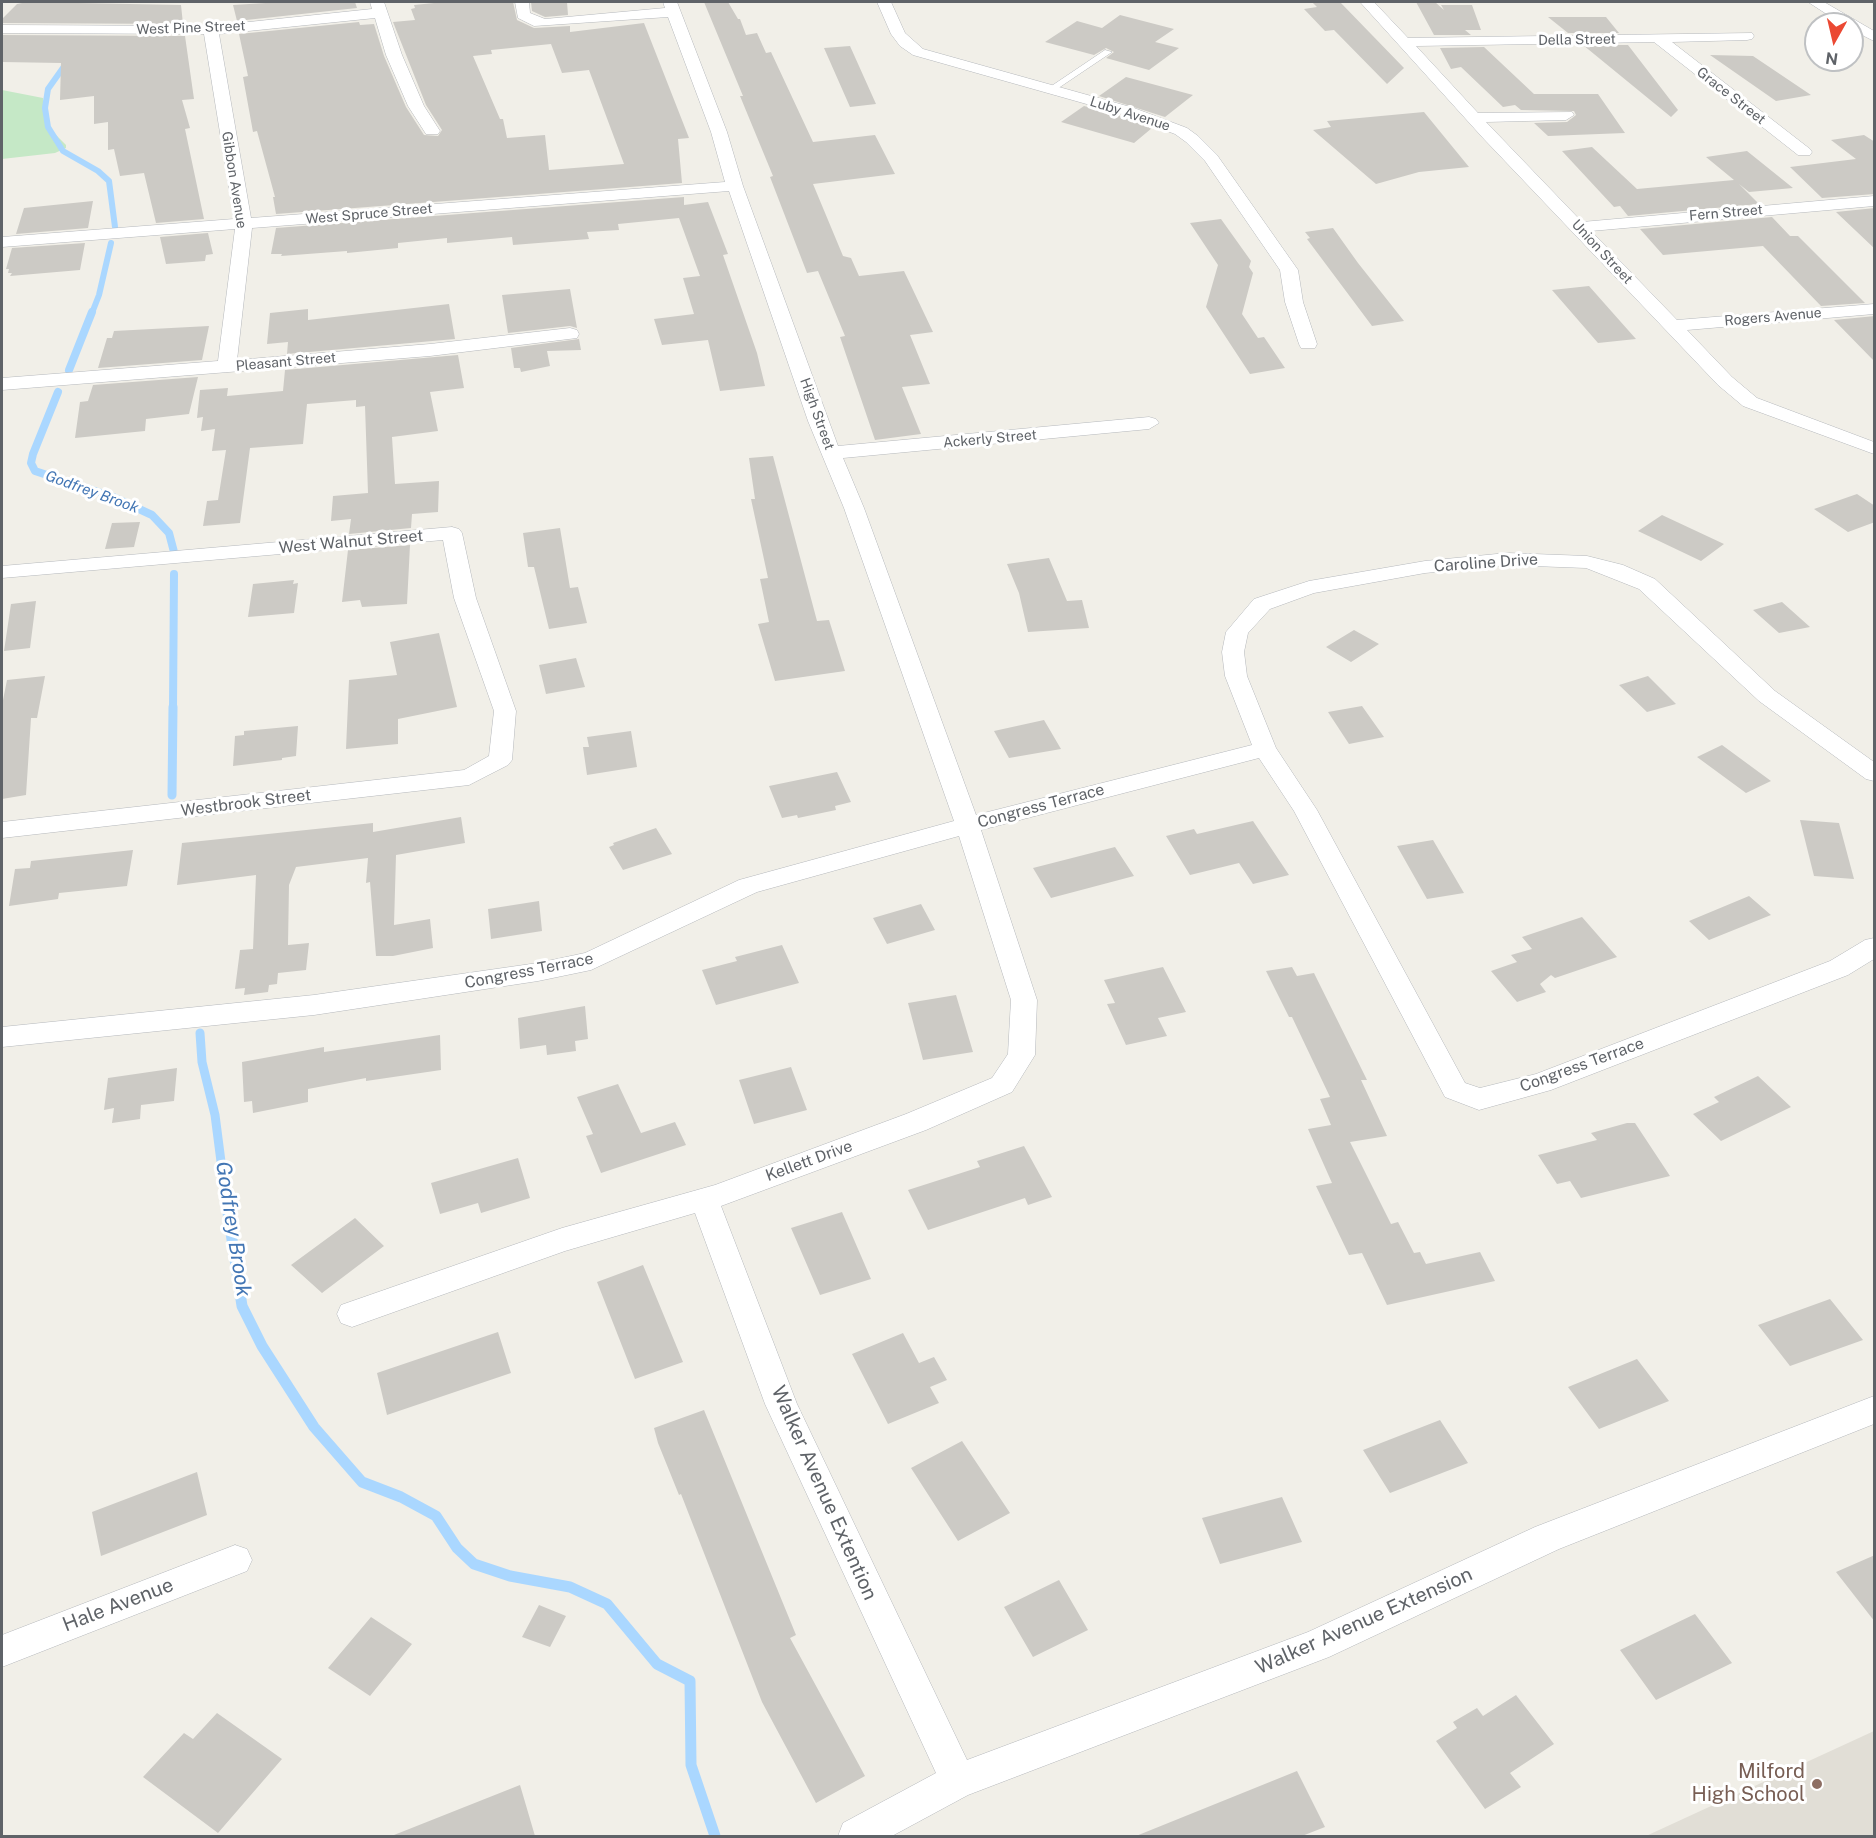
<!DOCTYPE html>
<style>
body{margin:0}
#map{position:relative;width:1876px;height:1838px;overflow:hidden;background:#f1efe8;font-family:"Public Sans",sans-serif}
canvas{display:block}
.frame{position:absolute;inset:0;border:3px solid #5f6368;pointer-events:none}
.north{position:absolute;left:1804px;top:12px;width:60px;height:60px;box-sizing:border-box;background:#fff;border:2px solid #bfc1c3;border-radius:50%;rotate:188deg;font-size:16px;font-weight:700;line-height:24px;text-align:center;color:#5f6368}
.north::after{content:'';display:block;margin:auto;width:21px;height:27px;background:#eb4933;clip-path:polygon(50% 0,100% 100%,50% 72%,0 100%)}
</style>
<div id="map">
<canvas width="1876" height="1838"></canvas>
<div class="frame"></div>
<div class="north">N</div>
</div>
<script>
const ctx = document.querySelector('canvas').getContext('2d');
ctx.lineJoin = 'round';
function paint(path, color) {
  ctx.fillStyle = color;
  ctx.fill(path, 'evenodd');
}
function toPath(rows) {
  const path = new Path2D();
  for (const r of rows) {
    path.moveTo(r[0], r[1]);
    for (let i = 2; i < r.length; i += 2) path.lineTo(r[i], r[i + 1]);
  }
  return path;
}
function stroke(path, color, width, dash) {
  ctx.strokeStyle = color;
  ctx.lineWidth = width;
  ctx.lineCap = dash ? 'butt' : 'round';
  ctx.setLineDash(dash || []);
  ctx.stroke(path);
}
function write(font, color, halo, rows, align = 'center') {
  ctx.font = font + ' "Public Sans",sans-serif';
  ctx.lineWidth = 6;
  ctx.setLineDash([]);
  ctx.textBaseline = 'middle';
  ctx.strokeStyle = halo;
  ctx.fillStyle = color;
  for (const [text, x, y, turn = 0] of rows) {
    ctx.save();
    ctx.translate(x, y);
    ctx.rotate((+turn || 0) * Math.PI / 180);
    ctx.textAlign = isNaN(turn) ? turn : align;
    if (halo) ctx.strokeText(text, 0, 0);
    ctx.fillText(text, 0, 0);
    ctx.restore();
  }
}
const education = toPath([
 [1874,1731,1874,1836,1646,1836]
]);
const green = toPath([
 [2,90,43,98,48,127,66,145,66,148,55,153,2,159]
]);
const streamFar3 = toPath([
 [65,65,48,89,45,108,48,127,63,151,98,171,109,181,115,227],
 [92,313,99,295,111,243]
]);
const streamFar2 = toPath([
 [69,370,92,312],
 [58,392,33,454,31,463,35,471,113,497,152,515,169,533,174,552],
 [173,708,174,574]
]);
const streamFar1 = toPath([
 [172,795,173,707],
 [200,1033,202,1062,215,1115,227,1208]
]);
const stream = toPath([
 [227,1206,242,1306,262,1346,314,1427,362,1482,401,1497,436,1516,457,1548,474,1564,510,1576,570,1587,607,1604,657,1664,690,1681,691,1765,715,1836]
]);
const building = toPath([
 [27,2,181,5,183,24,2,23,2,19,17,4],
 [282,2,355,2,357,8,237,21,233,5],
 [444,2,513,2,517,20,534,28,570,26,570,32,644,23,689,138,678,139,682,183,276,214,273,197,275,197,257,131,253,132,243,77,248,76,239,34,359,22,360,25,374,24,384,56,406,107,424,135,438,136,442,130,426,105,393,22,415,20,411,9,415,8,414,5],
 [551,44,562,73,589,70,624,164,549,170,545,135,507,138,503,119,500,119,473,56,492,54,491,50],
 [531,2,567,2,568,15,545,17,532,11],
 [704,2,728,2,738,19,740,19,746,35,757,33,766,53,771,52,813,142,875,135,895,174,813,184,843,256,851,258,859,276,904,271,933,332,910,335,930,384,902,387,921,434,875,440,840,337,845,336,818,271,807,273,770,177,773,176,740,96,743,96],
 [1312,2,1340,2,1404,68,1387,84,1334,30,1325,31,1304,9,1317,7],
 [1416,2,1435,2,1444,10,1441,5,1472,5,1481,30,1465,30,1471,35,1434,35],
 [1120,15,1174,29,1155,42,1179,48,1149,70,1106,58,1114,52,1106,48,1094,55,1045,42,1077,21,1102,28],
 [1548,17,1606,17,1619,33,1568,33],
 [2,35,185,36,194,99,182,100,190,128,185,129,204,219,156,223,144,173,120,176,114,149,108,150,108,122,94,124,94,96,60,100,61,63,2,62],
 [1583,45,1628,45,1678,110,1671,117],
 [850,46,876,104,850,107,824,48],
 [1484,47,1534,94,1598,94,1625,133,1548,136,1534,123,1567,122,1576,115,1574,111,1521,110,1515,105,1503,107,1461,67,1451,69,1440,48],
 [1710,55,1753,56,1811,95,1776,101],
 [1126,77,1193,95,1165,117,1099,96],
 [1084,106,1121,116,1152,128,1134,143,1061,122],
 [1424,112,1469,167,1419,172,1376,184,1313,130,1331,127,1327,121],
 [1864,135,1875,142,1875,194,1822,198,1790,167,1856,159,1831,140],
 [1592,147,1637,189,1734,180,1706,157,1747,151,1793,188,1749,192,1739,184,1759,204,1628,216,1620,206,1614,207,1562,151],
 [684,197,684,205,708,202,728,254,723,255,757,353,765,386,720,391,708,340,662,345,654,319,694,314,683,278,700,276,679,218,618,224,619,230,587,232,589,239,513,245,512,237,447,243,447,238,398,243,398,248,347,253,347,251,281,256,282,254,271,254,276,228],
 [93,201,88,228,16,234,24,208],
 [1875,208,1875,249,1836,212],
 [1772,217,1790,236,1798,236,1865,303,1821,306,1763,246,1663,255,1640,229],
 [1221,219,1251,261,1249,267,1253,273,1242,314,1258,338,1264,337,1285,368,1250,374,1206,307,1218,265,1190,223],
 [1333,228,1358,263,1404,321,1372,326,1307,239,1310,238,1305,232],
 [208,233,213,254,206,255,205,261,166,264,160,237],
 [85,243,80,270,10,276,12,273,8,273,9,269,6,269,12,248],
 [1589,286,1612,312,1636,339,1598,343,1552,290],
 [570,289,577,328,570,326,508,333,502,295],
 [449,304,455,339,287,354,288,342,267,344,270,313,308,309,308,320],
 [1875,316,1875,362,1834,320],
 [209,326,202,360,98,368,107,338,112,338,114,331],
 [579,339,581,350,547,351,550,366,521,372,520,368,514,368,511,348],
 [458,355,464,388,430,392,438,431,392,437,395,484,439,481,438,512,412,514,411,528,349,534,351,519,331,521,333,496,368,493,365,406,356,407,356,400,307,404,303,444,250,448,240,523,203,526,207,501,218,500,226,450,212,451,215,429,201,431,203,417,197,418,200,390,228,388,227,396,283,391,285,370],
 [198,377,189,414,146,419,145,431,75,438,80,402,88,401,93,385],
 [773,456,817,621,829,620,845,671,775,681,758,624,769,622,760,579,768,578,751,499,755,499,749,458],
 [1857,494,1875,506,1875,522,1848,532,1814,509],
 [1662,515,1724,544,1701,561,1638,531],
 [140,522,134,547,105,549,112,523],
 [560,528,570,588,578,587,587,623,549,629,534,567,528,567,523,533],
 [410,545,407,604,362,607,360,600,342,602,348,550],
 [1049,558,1067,601,1082,600,1089,628,1028,632,1019,593,1007,564],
 [294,580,293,584,298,583,294,613,248,617,253,584],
 [36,601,30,648,4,651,11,604],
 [1782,602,1810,627,1779,633,1753,610],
 [1354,630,1379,644,1351,662,1326,647],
 [439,633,457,707,398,719,398,744,346,749,349,680,397,675,390,642],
 [576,658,585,687,546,694,539,665],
 [45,676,37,718,31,718,26,795,2,799,2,705,7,680],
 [1648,676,1676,704,1647,712,1619,685],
 [1362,706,1384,737,1349,744,1328,712],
 [1044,720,1061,749,1009,758,994,731],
 [298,726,296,756,282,758,282,760,233,766,235,736,244,735,244,731],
 [631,731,637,767,587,775,583,747,589,747,587,737],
 [1722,745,1771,781,1746,793,1697,757],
 [837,772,851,802,835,806,836,810,798,818,797,815,782,818,769,786],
 [461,817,465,843,396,855,394,925,430,919,433,948,393,956,376,956,370,882,366,883,368,858,296,867,289,885,288,945,309,943,306,970,278,973,277,984,269,985,268,992,244,995,245,988,235,989,240,950,253,949,256,875,177,885,182,843,373,823,373,832],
 [1800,820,1839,823,1854,879,1814,876],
 [1253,821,1289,875,1253,884,1239,863,1190,875,1166,836,1194,829,1197,834],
 [656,828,672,854,623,870,609,847,614,845,613,843],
 [1433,840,1464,893,1427,899,1397,846],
 [1115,847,1134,876,1051,898,1033,868],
 [133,850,127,886,59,893,58,899,9,906,15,869,30,868,31,861],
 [1749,896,1771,915,1709,940,1689,921],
 [539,901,542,931,491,939,488,909],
 [921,904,935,930,887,944,873,918],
 [1582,917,1617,957,1555,978,1551,975,1540,984,1546,992,1517,1002,1491,971,1517,962,1511,955,1532,949,1522,937],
 [782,945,799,983,716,1005,702,970,737,961,735,957],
 [1163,967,1186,1012,1158,1018,1167,1036,1126,1045,1107,1004,1115,1003,1104,980],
 [1292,967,1297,976,1314,973,1367,1080,1361,1080,1387,1136,1350,1142,1391,1224,1398,1222,1414,1253,1420,1252,1426,1264,1480,1252,1495,1281,1387,1305,1362,1253,1349,1255,1316,1186,1332,1183,1308,1129,1331,1125,1320,1099,1330,1097,1292,1017,1289,1017,1266,971],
 [956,995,973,1052,923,1060,908,1003],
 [585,1006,588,1039,575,1041,576,1051,547,1055,546,1045,520,1049,518,1018],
 [440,1035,441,1070,366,1081,366,1078,308,1089,308,1102,253,1113,252,1101,244,1102,242,1062,324,1047,324,1052],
 [791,1067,807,1110,754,1124,739,1080],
 [177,1068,174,1101,141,1105,140,1119,112,1123,114,1108,104,1110,108,1078],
 [1758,1076,1791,1107,1721,1141,1693,1114,1719,1102,1714,1097],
 [618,1084,641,1133,675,1122,686,1145,601,1173,586,1136,593,1134,577,1097],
 [1627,1123,1635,1123,1670,1176,1581,1198,1570,1181,1557,1184,1538,1155,1597,1140,1591,1133],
 [1024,1146,1052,1197,1028,1205,1025,1198,928,1230,908,1190,980,1167,977,1161],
 [518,1158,530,1198,481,1213,478,1203,440,1214,431,1183],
 [842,1212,871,1279,820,1295,791,1228],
 [355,1218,384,1246,322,1293,291,1265],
 [643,1265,683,1362,635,1379,597,1282],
 [1830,1299,1863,1340,1790,1366,1758,1325],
 [498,1332,511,1373,387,1415,377,1373],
 [903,1333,919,1363,934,1357,947,1380,930,1387,939,1403,888,1424,852,1354],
 [1637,1359,1669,1401,1599,1429,1568,1387],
 [704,1410,796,1635,790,1638,865,1776,816,1803,762,1702,681,1494,679,1495,658,1443,654,1428],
 [1440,1420,1468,1463,1390,1493,1363,1450],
 [962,1441,1010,1513,958,1541,911,1468],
 [197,1472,207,1515,101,1556,92,1512],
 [1282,1497,1302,1542,1220,1564,1202,1518],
 [1875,1555,1875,1622,1836,1572],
 [1059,1580,1088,1630,1033,1657,1004,1607],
 [539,1605,566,1616,550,1647,522,1637],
 [1695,1614,1732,1663,1656,1700,1620,1650],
 [371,1617,412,1644,370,1696,328,1668],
 [1516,1695,1554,1744,1510,1773,1521,1787,1485,1809,1436,1741,1457,1728,1453,1722,1477,1708,1483,1716],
 [217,1713,282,1759,218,1833,143,1777,184,1733,193,1739],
 [1297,1771,1325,1827,1302,1836,1136,1836],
 [520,1785,535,1836,395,1836,394,1835]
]);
const lane = toPath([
 [1105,50,1112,52,1054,91,1047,89,1105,50]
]);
const street = toPath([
 [370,2,384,2,402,55,424,106,440,131,438,134,426,134,408,106,386,55,375,18,219,34,251,218,725,182,711,132,668,17,534,26,518,18,515,2,529,2,530,13,545,19,665,8,663,2,677,2,727,132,743,186,838,446,1149,417,1156,419,1159,423,1149,429,843,458,864,508,976,815,1252,745,1225,676,1222,652,1226,632,1254,599,1309,581,1425,561,1507,553,1587,556,1623,565,1655,579,1775,691,1874,762,1874,781,1866,779,1759,701,1639,589,1586,568,1507,565,1425,573,1314,593,1270,609,1248,633,1244,652,1247,676,1276,748,1317,810,1465,1083,1480,1088,1536,1074,1830,961,1865,940,1874,938,1874,959,1848,975,1551,1090,1479,1110,1445,1097,1294,811,1259,758,981,830,1037,1000,1035,1055,1012,1092,926,1130,721,1206,797,1404,967,1760,1308,1632,1535,1527,1874,1396,1874,1424,1559,1549,1329,1657,968,1795,892,1836,838,1836,843,1823,936,1773,765,1404,695,1213,565,1251,352,1327,341,1323,337,1314,341,1305,562,1228,715,1185,906,1114,992,1078,1008,1054,1011,1000,959,836,757,892,591,970,538,981,314,1015,2,1047,2,1027,314,995,538,963,585,953,739,880,954,821,844,508,808,421,729,191,252,228,237,360,430,344,570,328,577,330,579,334,577,338,430,356,2,390,2,378,218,361,235,229,2,247,2,237,234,219,204,34,2,33,2,25,211,26,372,9,370,2],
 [877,2,891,2,905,33,923,49,1134,108,1187,128,1198,136,1217,155,1298,270,1303,302,1317,344,1315,348,1301,348,1299,344,1285,302,1280,270,1205,161,1186,142,1175,134,1122,114,913,55,900,46,891,34,877,2],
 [1360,2,1374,2,1408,38,1752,33,1754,36,1752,39,1747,40,1672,42,1810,149,1812,152,1810,155,1798,155,1654,42,1416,46,1478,113,1572,112,1574,115,1566,120,1486,122,1582,222,1874,196,1874,206,1591,231,1677,320,1874,304,1874,314,1687,330,1732,377,1757,398,1874,442,1874,454,1743,406,1718,385,1483,138,1360,2],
 [1808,2,1824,2,1874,31,1874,41,1852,30,1852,24,1842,24,1808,2],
 [452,527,459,529,462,533,476,598,516,711,512,760,508,765,469,785,2,838,2,822,464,770,489,756,494,711,454,598,443,540,2,578,2,566,452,527],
 [235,1545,247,1549,252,1560,247,1571,2,1667,2,1635,235,1545]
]);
const markers = [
 [1817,1784,6,"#8d6e63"]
];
const farStreetnames = [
 ["West Pine Street",191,28,-2],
 ["Della Street",1577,40,-1],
 ["Grace Street",1731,96,38],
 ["Luby Avenue",1130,114,18],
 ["Gibbon Avenue",234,180,81],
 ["Fern Street",1726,213,-5],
 ["West Spruce Street",369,214,-5],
 ["Union Street",1602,252,47],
 ["Rogers Avenue",1773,317,-5],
 ["Pleasant Street",286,362,-5],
 ["High Street",817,414,70],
 ["Ackerly Street",990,439,-5]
];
const farWaternames = [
 ["Godfrey Brook",92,492,20]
];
const streetNames = [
 ["West Walnut Street",351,542,-5],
 ["Caroline Drive",1486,563,-4],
 ["Westbrook Street",246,803,-7],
 ["Congress Terrace",1041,806,-15],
 ["Congress Terrace",529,971,-11],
 ["Congress Terrace",1582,1065,-20],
 ["Kellett Drive",809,1161,-20]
];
const nearStreetnames = [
 ["Walker Avenue Extention",824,1493,66],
 ["Hale Avenue",118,1605,-21],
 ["Walker Avenue Extension",1364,1621,-24]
];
const nearEducationnames = [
 ["Milford",1805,1772],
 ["High School",1805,1795]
];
const nearWaternames = [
 ["Godfrey Brook",233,1229,81]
];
paint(education, '#e1ded6');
paint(green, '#c5e8c6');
stroke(streamFar3, '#aad7ff', 6);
stroke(streamFar2, '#aad7ff', 8);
stroke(streamFar1, '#aad7ff', 9);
stroke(stream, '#aad7ff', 11);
paint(building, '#cccac5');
stroke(lane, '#b5b8bc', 1);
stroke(street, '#b5b8bc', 1);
paint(lane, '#fff');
paint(street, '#fff');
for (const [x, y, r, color] of markers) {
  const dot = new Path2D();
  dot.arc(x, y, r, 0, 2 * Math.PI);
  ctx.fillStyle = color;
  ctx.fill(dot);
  stroke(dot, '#fff', 2);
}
write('14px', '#5f6368', '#fff', farStreetnames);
write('italic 15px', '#4376b4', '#fff', farWaternames);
write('16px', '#5f6368', '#fff', streetNames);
write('20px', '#5f6368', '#fff', nearStreetnames);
write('20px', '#785e54', '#fff', nearEducationnames, 'right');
write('italic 21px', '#4376b4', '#fff', nearWaternames);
</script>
